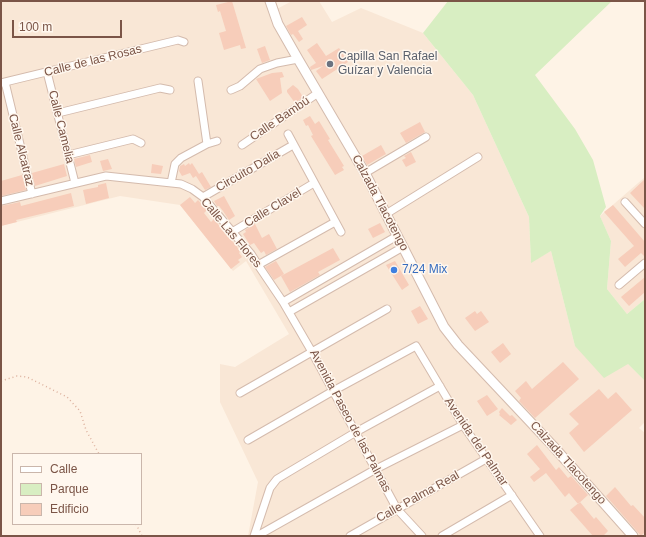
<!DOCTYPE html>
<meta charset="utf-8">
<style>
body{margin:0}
#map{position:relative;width:646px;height:537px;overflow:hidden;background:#fef3e6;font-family:Arial,sans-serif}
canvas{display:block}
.frame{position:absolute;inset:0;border:2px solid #7b5547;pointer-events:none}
.legend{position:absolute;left:12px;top:453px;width:130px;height:72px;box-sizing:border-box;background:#fff7ee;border:1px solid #cab6ab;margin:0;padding:5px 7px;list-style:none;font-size:12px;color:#7b5547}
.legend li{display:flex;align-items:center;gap:8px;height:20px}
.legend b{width:20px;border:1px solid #cab6ab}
.scale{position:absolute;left:12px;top:20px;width:110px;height:18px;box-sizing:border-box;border:2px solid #7b5547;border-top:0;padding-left:5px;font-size:12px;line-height:14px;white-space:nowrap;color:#7b5547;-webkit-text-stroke:3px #fff7ee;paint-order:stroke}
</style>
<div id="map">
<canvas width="646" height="537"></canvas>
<div class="frame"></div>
<ul class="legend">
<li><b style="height:5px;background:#fff"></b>Calle</li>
<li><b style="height:11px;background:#d8eec2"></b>Parque</li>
<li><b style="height:11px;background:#f7cdba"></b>Edificio</li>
</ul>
<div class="scale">100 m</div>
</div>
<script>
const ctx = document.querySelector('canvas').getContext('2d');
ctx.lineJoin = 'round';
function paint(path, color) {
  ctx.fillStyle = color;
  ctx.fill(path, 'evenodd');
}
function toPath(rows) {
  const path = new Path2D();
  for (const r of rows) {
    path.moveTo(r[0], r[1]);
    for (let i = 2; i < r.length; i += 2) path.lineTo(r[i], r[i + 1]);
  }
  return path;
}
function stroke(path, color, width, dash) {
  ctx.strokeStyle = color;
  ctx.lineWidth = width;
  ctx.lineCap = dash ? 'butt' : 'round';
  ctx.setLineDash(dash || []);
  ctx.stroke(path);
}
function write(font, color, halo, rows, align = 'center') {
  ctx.font = font + ' Arial,sans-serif';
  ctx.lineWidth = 3;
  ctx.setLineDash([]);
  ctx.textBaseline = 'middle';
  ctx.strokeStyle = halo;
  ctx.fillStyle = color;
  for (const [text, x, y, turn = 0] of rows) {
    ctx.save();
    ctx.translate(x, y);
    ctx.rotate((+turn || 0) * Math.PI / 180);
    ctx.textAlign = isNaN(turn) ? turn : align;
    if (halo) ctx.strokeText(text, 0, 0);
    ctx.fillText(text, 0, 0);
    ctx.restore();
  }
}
const residential = toPath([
 [1,1,270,1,273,11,292,1,319,1,332,22,361,8,423,33,473,95,529,217,531,262,551,251,575,346,628,364,645,381,645,422,639,428,645,433,645,536,248,536,258,482,220,402,220,364,235,367,289,334,246,261,233,271,180,205,120,196,1,226],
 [645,177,645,299,627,314,607,289,611,241,600,216]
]);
const green = toPath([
 [448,1,612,1,535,75,575,129,593,160,606,207,600,216,611,241,607,289,627,314,645,299,645,381,628,364,604,378,575,346,551,251,531,263,529,217,473,95,423,33]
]);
const building = toPath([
 [232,1,246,48,241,49,240,45,224,50,219,33,226,31,220,11,218,12,216,5],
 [302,17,307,25,298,31,303,39,299,42,293,34,291,35,286,26],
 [317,43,326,56,339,48,348,62,322,79,316,71,323,66,311,70,310,67,316,63,307,50],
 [265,46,270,60,262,63,257,49],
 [282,72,284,77,280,78,282,93,270,101,256,79,272,73],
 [293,85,298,89,303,97,295,103,287,92,287,90],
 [310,116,315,124,319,121,330,139,328,140,344,166,342,167,344,170,335,175,311,136,313,135,308,125,306,126,303,120],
 [420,122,425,132,406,143,400,133],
 [381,145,386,154,367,165,362,156],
 [411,152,416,162,406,167,402,160,406,158,404,156],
 [90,155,92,162,76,167,74,159],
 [108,159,112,169,103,171,100,161],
 [189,163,190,165,192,163,199,174,202,172,211,187,205,190,196,176,193,178,190,173,182,176,179,171,180,166,184,164,185,166],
 [64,164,67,176,35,186,32,173],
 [152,164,163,166,161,174,151,173],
 [22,175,26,190,1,196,1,181],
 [645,179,645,209,630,193],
 [106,183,109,198,86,204,83,190,98,187,98,185],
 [71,193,74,206,16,220,17,222,1,226,1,206,20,202,21,206],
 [224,196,235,216,229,220,223,211,219,206,217,206,214,201],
 [190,197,195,203,198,200,207,210,204,213,211,222,214,219,227,236,236,245,240,252,239,253,242,257,238,260,240,262,231,269,180,205],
 [613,205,645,242,645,257,641,253,625,267,618,259,634,246,604,212],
 [380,223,385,232,373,238,368,229],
 [255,224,262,238,269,234,277,249,266,255,264,251,261,253,254,243,250,245,243,234,246,232,245,230],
 [333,248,340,260,318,272,320,275,290,292,281,276],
 [276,261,284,274,274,280,265,267],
 [395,261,409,285,402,290,386,265],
 [645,277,645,292,629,306,621,297],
 [420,306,428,319,418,324,411,311],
 [475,311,477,314,481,311,489,322,475,331,465,318],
 [503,343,511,354,500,363,491,352],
 [563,362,579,379,535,418,519,401,521,398,515,391,526,381,532,389],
 [599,389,608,399,616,392,632,410,584,452,569,433,579,424,569,414],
 [487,395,498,409,487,416,477,401],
 [502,408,510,416,512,415,517,420,511,425,499,415,500,414,499,412],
 [537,445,556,470,559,467,568,478,571,476,588,495,578,504,569,493,565,497,546,473,534,482,530,477,540,469,527,454],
 [615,487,631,506,633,505,645,518,645,532,641,536,606,496],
 [580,502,594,519,596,517,608,531,603,536,593,536,570,510]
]);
const path = toPath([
 [1,381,17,376,27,377,67,397,80,411,86,430,99,454],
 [136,524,142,536]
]);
const minor = toPath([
 [47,72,75,183],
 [198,81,207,144],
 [5,82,32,194],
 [1,83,178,40,184,42],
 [231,90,240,86,260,69,277,63,298,59],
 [58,113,160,88,170,90],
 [288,134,341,232],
 [242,145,318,93],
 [68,155,133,139,141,143],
 [365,173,426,137],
 [171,183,175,164,181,158,207,144,217,141],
 [203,197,293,145],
 [1,201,106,176,181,184,192,189,203,197,251,254,258,265,283,302,312,352,397,509,422,536],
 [625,202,645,224],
 [386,214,478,157],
 [232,232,314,183],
 [258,265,335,222],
 [619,285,645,263],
 [283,302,397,236],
 [289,312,403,247],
 [240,393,387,309],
 [248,440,333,391,416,346,463,425,540,536],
 [254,536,270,488,277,479,356,432,440,386],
 [257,536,376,469,463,425],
 [350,536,486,459],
 [442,536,512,495]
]);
const tertiary = toPath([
 [270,1,278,24,298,59,365,173,444,327,458,345,553,446,633,536]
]);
const markers = [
 [330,64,4,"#6b7280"],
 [394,270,4,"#3f7fe0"]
];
const worshipNames = [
 ["Capilla San Rafael",338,57],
 ["Guízar y Valencia",338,71]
];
const streetNames = [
 ["Calle de las Rosas",93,61,-14],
 ["Calle Bambú",280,119,-34],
 ["Calle Camelia",61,127,76],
 ["Calle Alcatraz",21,150,76],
 ["Circuito Dalia",248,171,-30],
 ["Calzada Tlacotengo",380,203,62],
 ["Calle Clavel",273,208,-31],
 ["Calle Las Flores",231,233,50],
 ["Avenida Paseo de las Palmas",350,421,62],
 ["Avenida del Palmar",476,442,56],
 ["Calzada Tlacotengo",568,463,48],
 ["Calle Palma Real",418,497,-29]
];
const shopNames = [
 ["7/24 Mix",402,270]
];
paint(residential, '#f9e7d6');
paint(green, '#d8eec2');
paint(building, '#f7cdba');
stroke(minor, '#d4bbad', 9);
stroke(tertiary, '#d4bbad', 11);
stroke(path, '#dcb09d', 1.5, [1, 3]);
stroke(minor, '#fff', 7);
stroke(tertiary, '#fff', 9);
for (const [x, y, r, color] of markers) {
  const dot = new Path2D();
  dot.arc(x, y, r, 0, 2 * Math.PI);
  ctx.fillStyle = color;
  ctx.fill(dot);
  stroke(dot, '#fff7ee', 1.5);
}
write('12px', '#5b616d', '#fff7ee', worshipNames, 'left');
write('12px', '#7b5547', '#fff7ee', streetNames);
write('12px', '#366cbe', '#fff7ee', shopNames, 'left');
</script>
